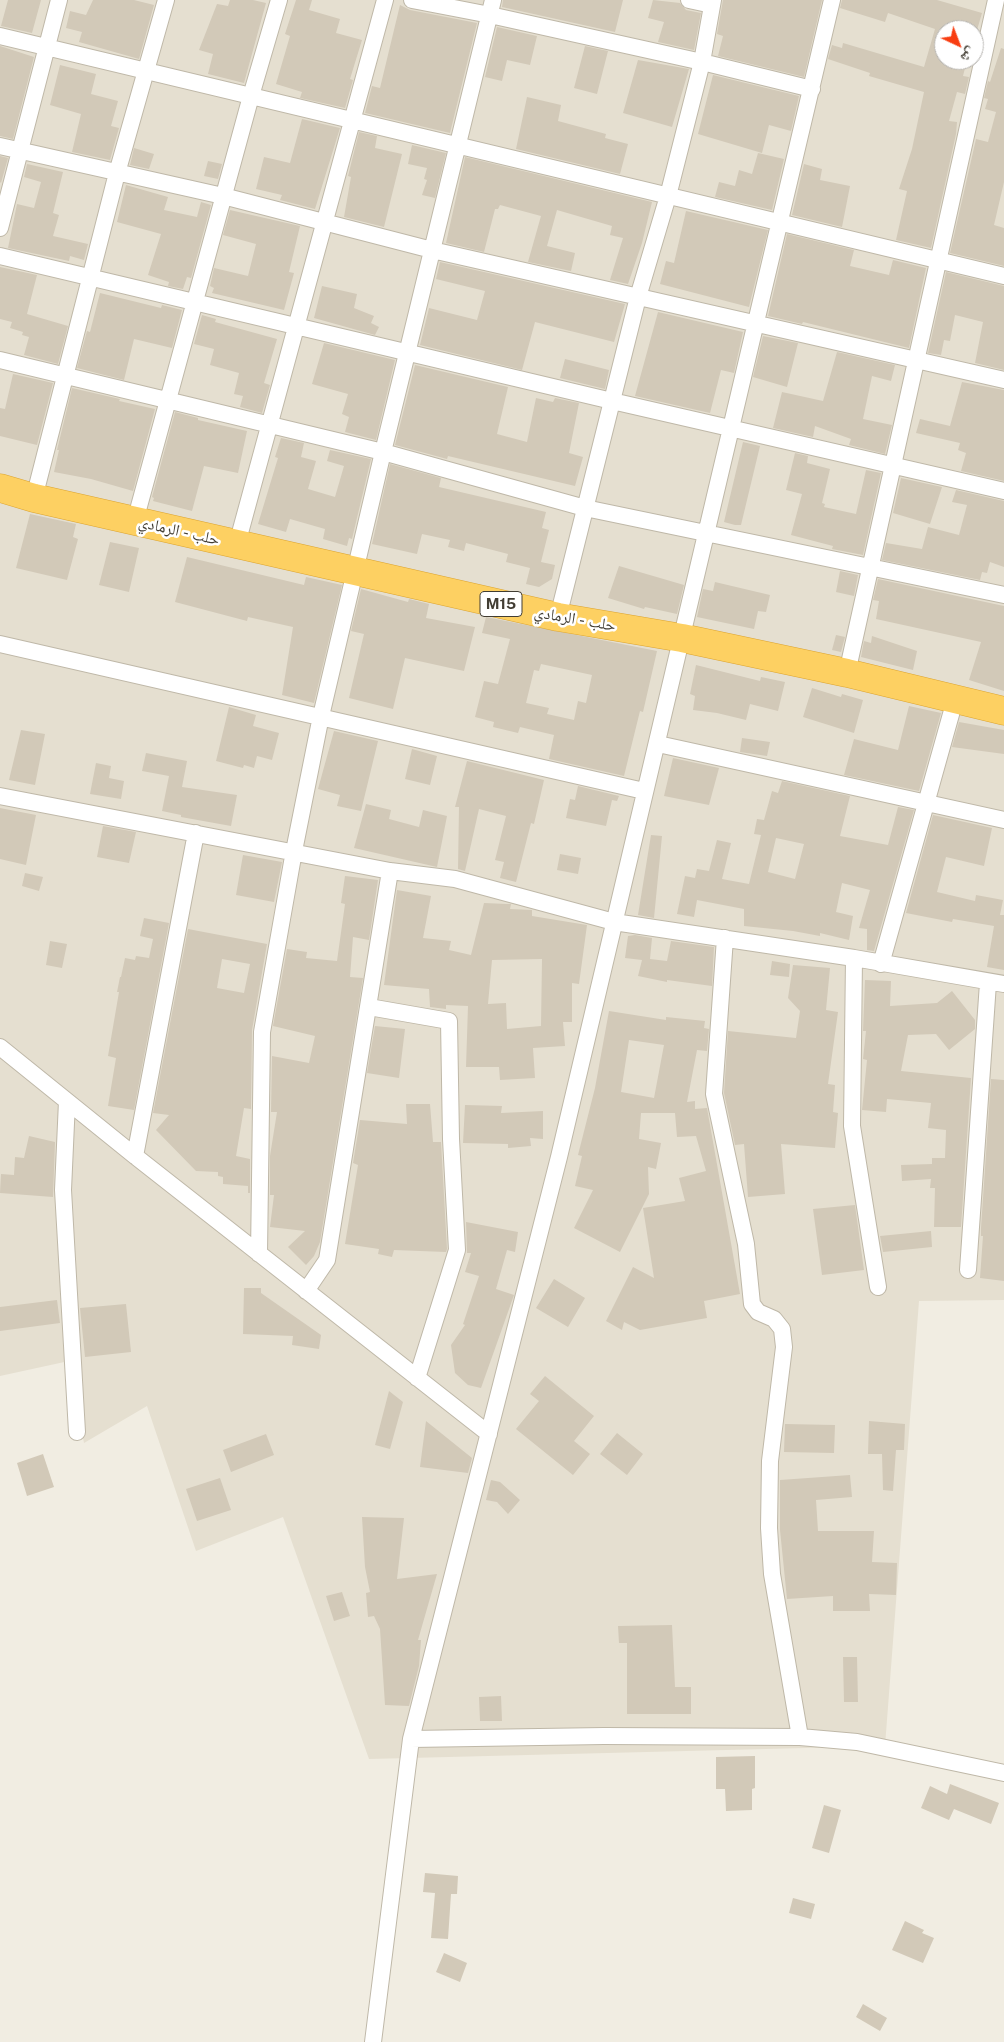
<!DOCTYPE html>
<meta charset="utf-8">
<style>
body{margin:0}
#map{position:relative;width:1004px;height:2042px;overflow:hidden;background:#f1ede2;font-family:"Public Sans","Noto Naskh Arabic",sans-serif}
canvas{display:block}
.north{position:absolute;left:934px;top:20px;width:50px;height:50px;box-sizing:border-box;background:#fff;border:1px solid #b3b1ad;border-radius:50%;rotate:137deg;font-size:14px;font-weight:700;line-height:20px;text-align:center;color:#423d33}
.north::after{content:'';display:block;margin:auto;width:18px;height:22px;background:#f83e12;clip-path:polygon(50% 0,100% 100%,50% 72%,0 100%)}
</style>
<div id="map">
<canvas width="1004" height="2042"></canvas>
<div class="north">ش</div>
</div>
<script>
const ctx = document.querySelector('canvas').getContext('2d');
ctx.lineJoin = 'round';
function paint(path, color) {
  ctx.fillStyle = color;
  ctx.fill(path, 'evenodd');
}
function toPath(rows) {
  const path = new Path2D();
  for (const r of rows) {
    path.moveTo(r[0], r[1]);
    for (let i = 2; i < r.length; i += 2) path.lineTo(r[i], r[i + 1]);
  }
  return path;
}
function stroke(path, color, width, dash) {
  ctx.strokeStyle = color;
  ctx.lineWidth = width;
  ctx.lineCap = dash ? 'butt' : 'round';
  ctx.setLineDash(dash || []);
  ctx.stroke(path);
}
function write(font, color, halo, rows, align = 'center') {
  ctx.font = font + ' "Public Sans","Noto Naskh Arabic",sans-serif';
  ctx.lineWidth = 5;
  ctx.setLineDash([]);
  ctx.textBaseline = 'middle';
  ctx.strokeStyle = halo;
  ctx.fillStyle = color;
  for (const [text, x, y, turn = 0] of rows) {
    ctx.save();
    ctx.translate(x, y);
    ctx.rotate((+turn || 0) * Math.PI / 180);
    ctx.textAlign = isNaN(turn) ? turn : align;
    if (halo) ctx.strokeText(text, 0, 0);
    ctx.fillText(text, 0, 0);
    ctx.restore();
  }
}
const residential = toPath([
 [0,0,1004,0,1004,1300,919,1301,885,1746,369,1759,283,1517,196,1551,147,1406,84,1443,69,1361,0,1376],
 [944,30,974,30,974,60,944,60]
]);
const building = toPath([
 [8,0,41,0,32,33,1,26],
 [93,0,134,0,154,5,139,59,79,42,82,32,66,28,70,11,86,15],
 [230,0,253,0,266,3,244,83,208,74,213,54,199,50,217,4,228,6],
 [296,0,312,0,309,10,340,19,336,33,362,40,350,79,353,80,345,108,300,98,302,92,276,84,290,36,285,34],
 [503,0,623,0,615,32,502,7],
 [653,0,680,3,686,10,701,13,694,50,658,42,664,22,648,18],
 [723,0,822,0,804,77,718,56,723,36,717,34],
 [842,0,937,0,982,13,977,30,944,30,944,60,967,60,963,76,969,77,965,94,957,92,949,121,957,122,956,134,931,248,896,240,907,191,899,189,912,149,924,92,869,76,870,73,828,59,832,45,842,48,843,43,924,67,935,29,888,13,885,22,840,8],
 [400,5,410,10,477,23,450,133,365,113,372,86,380,88],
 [497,27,537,36,530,65,507,60,502,81,485,77],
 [0,46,34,57,13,139,0,136],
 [585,46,608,51,597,94,574,88],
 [1001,48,1004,49,1004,182,994,225,1004,228,1004,266,950,253,976,139,988,142,996,112,985,109,988,99,984,98,988,81,990,82],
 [638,60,689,69,672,127,623,113],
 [60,65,96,74,91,94,118,101,111,126,119,128,110,160,72,152,81,114,50,105],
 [713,75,799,96,791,131,769,125,762,153,698,134],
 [527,97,561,105,558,121,606,134,605,138,628,144,620,174,516,149],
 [302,119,340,128,315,209,280,200,282,195,256,189,264,157,290,163],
 [359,132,377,136,375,148,402,154,384,227,344,217,351,177,348,176],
 [412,145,446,153,435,198,422,195,427,180,424,179,427,168,408,164],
 [134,148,154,154,149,169,130,165],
 [758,153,784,159,772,210,715,197,719,182,735,186,739,170,752,174],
 [0,156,8,158,1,183,0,182],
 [465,157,652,202,642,243,628,284,610,280,623,238,610,235,612,226,557,210,547,246,575,253,571,271,528,262,541,216,500,205,498,209,495,209,484,252,446,243],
 [208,161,222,164,218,179,204,176],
 [27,164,63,172,53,213,59,215,53,236,88,244,84,260,70,256,69,261,8,248,17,204,34,208,41,182,24,177],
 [804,164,822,169,820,180,850,186,842,227,792,215],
 [126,185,168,197,164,210,197,217,201,202,211,205,191,278,187,277,183,289,168,286,169,282,148,275,161,234,117,222],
 [230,210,300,226,289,272,294,273,284,310,212,293,214,288,210,286,214,268,248,276,256,244,223,235],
 [686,211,768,230,749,307,660,284,666,261,674,263],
 [787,234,854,250,850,266,889,275,893,260,926,268,909,348,803,322,802,324,768,316],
 [440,262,625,304,614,342,535,322,522,370,420,345,429,308,477,320,485,291,436,279],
 [0,267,37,275,27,314,68,326,58,364,24,355,29,337,22,335,23,332,10,328,12,322,0,319],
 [946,272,1004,286,1004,370,975,363,983,322,955,315,950,341,944,340,941,355,928,353],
 [322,286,357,294,354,308,374,316,371,323,379,327,375,335,314,318],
 [100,293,161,308,162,305,182,310,172,348,134,339,124,380,77,368,87,331,90,332],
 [658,312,743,332,734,373,721,370,710,413,635,396],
 [202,315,216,319,215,322,277,339,264,383,270,385,262,413,240,407,243,396,234,394,239,373,210,365,214,349,194,344],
 [763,336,798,343,787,387,753,377],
 [324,343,395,360,376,440,345,432,349,417,342,414,348,394,312,384],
 [837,352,895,365,891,381,872,376,863,419,892,425,885,454,849,445,851,439,815,426,813,437,773,428,782,392,823,401],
 [565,359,609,370,605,389,560,378],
 [415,365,508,387,497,434,527,442,536,398,553,402,555,398,579,403,569,453,583,457,575,486,448,456,447,459,395,445],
 [13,374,53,383,37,445,0,436,0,408,5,409],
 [962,382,1004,390,1004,481,961,471,966,453,958,450,960,443,916,433,920,419,950,426],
 [72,388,120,399,119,401,155,409,133,491,91,479,54,472,59,450,57,450],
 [175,412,198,418,198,420,247,431,238,473,204,466,192,511,153,501,154,498,152,497],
 [281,438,304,443,301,457,316,461,308,489,335,497,344,466,327,461,330,450,371,459,352,539,349,538,347,546,323,539,325,529,290,519,286,532,258,524,278,458,275,457],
 [743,442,760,446,741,525,735,525,724,522],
 [795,453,808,456,807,463,830,469,822,503,825,504,824,507,856,514,866,470,881,473,863,555,832,549,833,546,791,535,802,494,786,490],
 [390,464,441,478,439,487,546,512,542,528,549,530,541,562,555,565,552,579,539,587,526,584,530,568,506,562,508,554,466,543,464,551,448,547,450,540,422,534,417,554,372,544],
 [901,478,942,487,930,524,893,513],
 [956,490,1004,501,1004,567,990,562,987,573,982,572,980,580,882,560,886,543,922,549,928,527,959,535,967,505,952,502],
 [30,514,76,524,73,537,78,539,67,580,16,568],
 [110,542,139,548,129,592,99,585],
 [187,557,304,585,306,577,342,585,314,703,282,695,293,627,248,617,247,621,175,602],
 [619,566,684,585,677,614,645,607,644,609,608,598],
 [840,571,858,575,854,596,836,592],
 [878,579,1004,606,1004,691,969,680,981,642,876,619,879,601,873,600],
 [715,582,770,595,766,612,758,611,754,629,697,617,703,589,713,591],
 [361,589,408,602,409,599,429,604,426,618,475,627,464,671,405,658,393,709,349,698,364,634,351,631],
 [486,617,657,651,643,712,640,711,624,776,549,759,554,735,520,727,518,733,493,727,494,722,475,717,484,681,498,684,510,639,482,633],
 [541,664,592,675,586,703,578,701,574,720,547,714,549,708,526,703,534,670,539,671],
 [836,635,845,637,841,652,832,650],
 [872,636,917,651,913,670,861,657,864,641,871,643],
 [696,665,760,681,761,677,785,682,778,711,750,704,746,720,717,713,693,710,695,696,690,694],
 [812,688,841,697,842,694,863,700,854,733,803,717],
 [909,706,941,713,919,791,844,775,854,739,898,750],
 [229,707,256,715,253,726,279,733,272,760,257,756,254,768,244,765,243,768,216,761],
 [959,722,1004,730,1004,754,952,747],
 [21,730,45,734,35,785,9,780],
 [334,731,378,741,361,811,337,806,340,795,318,789],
 [742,738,770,742,767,756,740,752],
 [412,749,437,756,430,785,405,779],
 [146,753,187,761,182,787,237,795,231,826,181,817,181,815,162,811,169,776,142,771],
 [673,758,719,768,709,805,664,796],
 [467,761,544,780,534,824,531,823,516,882,500,878,504,862,495,860,506,816,479,809,465,871,458,869,459,807,455,807],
 [96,763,111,766,109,778,124,781,121,799,90,794],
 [782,781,850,796,840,836,888,845,898,807,914,810,874,951,867,950,867,929,859,928,870,890,842,883,836,912,853,916,849,940,820,933,820,936,793,931,744,926,744,909,697,900,694,917,677,914,685,876,695,878,697,869,709,871,717,840,731,843,722,879,749,884,761,835,754,834,757,819,764,820,772,791,778,793],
 [776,838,804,844,795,879,768,872],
 [578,786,619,796,617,801,612,800,606,826,566,818,570,799,575,800],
 [366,804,391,810,389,819,419,827,423,810,447,816,437,867,354,848],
 [0,808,36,815,26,865,0,859],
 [933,815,992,828,984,866,946,857,937,892,975,901,976,895,1003,900,1000,915,1004,915,1004,970,987,967,994,926,953,919,952,922,906,913],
 [103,826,136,832,129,863,97,857],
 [651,835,662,836,654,918,638,915],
 [560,854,581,858,578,874,557,870],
 [243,855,282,862,274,902,236,895],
 [25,873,43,877,39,891,22,886],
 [345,876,378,880,369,940,353,937,350,977,363,978,320,1242,314,1256,306,1265,288,1247,305,1231,270,1227,274,1195,270,1195,270,1156,277,1112,271,1112,272,1056,309,1063,315,1036,273,1026,287,949,307,952,306,958,337,961,345,904,341,903],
 [397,890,431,896,423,938,451,941,449,950,471,955,484,903,507,904,511,904,510,909,532,910,532,916,587,925,579,984,572,983,572,1022,563,1022,565,1046,533,1048,535,1078,500,1080,499,1067,466,1067,468,1006,446,1005,446,1009,430,1007,429,989,384,985],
 [542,959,541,1026,507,1029,506,1003,488,1004,492,960],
 [144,918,169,923,134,1110,108,1106,116,1058,108,1056,119,992,117,992,120,977,121,977,125,958,135,960,136,956,149,958,153,939,140,936],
 [188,929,267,944,252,1030,251,1109,244,1108,236,1156,250,1159,250,1193,248,1193,248,1186,223,1184,223,1177,218,1176,218,1172,196,1171,156,1130,169,1115,153,1113],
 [222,959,250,964,244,993,217,988],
 [635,935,652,938,650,959,667,961,671,941,714,947,712,986,667,980,667,982,638,976,642,960,625,958,628,936],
 [50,941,67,944,62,968,46,965],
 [772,961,790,964,789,977,770,975],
 [793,965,830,968,826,1010,838,1012,828,1084,835,1085,833,1112,838,1113,835,1148,781,1144,785,1194,748,1197,744,1144,735,1145,724,1093,728,1031,796,1038,800,1011,788,998],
 [865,980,891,981,890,1006,937,1003,952,991,975,1020,975,1029,949,1050,936,1034,908,1035,901,1071,971,1078,961,1227,934,1227,935,1188,930,1188,931,1179,902,1181,901,1165,932,1164,932,1158,945,1158,946,1130,928,1128,931,1103,887,1099,886,1112,862,1110,867,1060,863,1059,866,1031,863,1031],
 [609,1011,666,1020,666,1017,705,1021,704,1028,709,1029,707,1051,697,1050,687,1102,695,1101,695,1109,707,1108,740,1294,704,1301,707,1318,640,1330,624,1322,622,1330,606,1321,633,1267,654,1278,643,1208,685,1201,679,1178,706,1171,696,1136,677,1137,675,1113,641,1113,639,1139,661,1143,656,1169,648,1167,649,1194,620,1252,574,1228,593,1190,575,1186,582,1156,578,1155,595,1088],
 [629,1040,664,1045,654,1098,621,1092],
 [375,1026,405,1029,399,1078,367,1073],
 [991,1079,1004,1080,1004,1281,980,1278,983,1236,981,1236,981,1228],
 [406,1104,430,1104,433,1142,441,1142,447,1249,446,1252,394,1250,392,1257,378,1254,379,1249,345,1244,358,1165,353,1163,360,1120,407,1124],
 [465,1105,502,1106,501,1113,543,1111,543,1139,530,1138,531,1146,508,1148,508,1144,463,1143],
 [29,1136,55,1142,53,1197,0,1193,1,1174,14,1175,15,1157,24,1158],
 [855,1205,864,1270,822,1275,813,1209],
 [466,1222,518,1232,515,1252,507,1250,496,1289,514,1295,481,1388,468,1385,455,1373,451,1345,465,1325,463,1324,479,1276,465,1272,471,1253,467,1253],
 [931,1231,932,1247,883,1252,880,1236],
 [554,1279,585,1298,568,1327,536,1308],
 [244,1288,261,1288,261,1293,321,1335,319,1349,292,1345,293,1336,243,1334],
 [57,1300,60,1323,0,1331,0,1307],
 [126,1304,131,1352,85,1357,80,1308],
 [545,1376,594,1416,574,1441,590,1454,573,1475,516,1429,539,1401,530,1394],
 [389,1391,403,1402,390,1449,375,1445],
 [426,1421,472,1458,468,1473,420,1467],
 [869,1421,905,1424,904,1450,896,1450,893,1491,883,1490,882,1454,868,1454],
 [785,1424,835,1425,834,1453,784,1452],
 [617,1433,643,1454,627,1475,600,1454],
 [266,1434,274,1455,231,1472,223,1450],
 [43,1454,54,1487,27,1496,17,1463],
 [850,1475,852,1497,816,1500,818,1531,874,1531,872,1562,897,1563,896,1595,869,1594,870,1611,833,1611,833,1596,787,1599,780,1530,780,1480],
 [220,1478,231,1510,197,1521,186,1489],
 [491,1480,500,1482,520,1500,508,1514,497,1502,486,1500],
 [362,1517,404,1518,397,1579,437,1574,418,1640,421,1640,419,1666,409,1706,385,1705,380,1629,374,1616,368,1617,366,1593,370,1592,365,1567],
 [342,1592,350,1616,334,1621,326,1596],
 [672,1625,675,1687,691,1687,691,1714,627,1714,627,1643,619,1643,618,1626],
 [843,1657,857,1657,858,1702,844,1702],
 [501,1696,502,1721,480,1721,479,1697],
 [755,1756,755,1788,752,1789,752,1810,726,1811,725,1789,716,1789,716,1757],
 [950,1784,999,1803,991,1824,954,1809,949,1820,921,1808,930,1786,947,1794],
 [824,1805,841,1810,829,1853,812,1848],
 [425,1873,458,1876,457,1894,451,1894,448,1939,431,1938,435,1893,423,1892],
 [793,1898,815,1904,811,1919,789,1913],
 [905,1921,924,1930,922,1933,934,1938,923,1963,892,1950],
 [444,1953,467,1963,460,1982,436,1972],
 [863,2004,887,2018,880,2031,856,2017]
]);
const street = toPath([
 [412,0,490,15,702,62,812,89],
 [689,0,712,5],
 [0,36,1004,276],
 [0,146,223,196,432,250,1004,380],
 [0,228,59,0],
 [0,256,612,401,1004,491],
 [0,360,383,452,585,508,1004,595],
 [34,498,117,173,166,0],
 [135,521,251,96,279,0],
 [237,544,385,0],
 [558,617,638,297,668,196,702,62,713,0],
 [0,644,644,791],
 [847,673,996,0],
 [658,744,1004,820],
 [0,796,390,871,455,879,614,922,854,958,1004,984],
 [725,938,714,1094,746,1244,752,1304,758,1312,774,1319,782,1329,784,1347,770,1461,769,1528,772,1574,800,1737],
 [854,958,852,1126,878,1287],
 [881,964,955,700],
 [369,1007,449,1021,451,1139,457,1250,417,1378],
 [0,1047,135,1156,489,1434],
 [67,1101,63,1190,77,1432],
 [135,1156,196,833],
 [259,1254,262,1032,294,851,321,716,383,452,493,0],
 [968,1270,988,983],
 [306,1291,327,1260,390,871],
 [411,1739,604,1736,800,1737,857,1742,1004,1773],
 [373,2042,411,1739,559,1157,832,0]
]);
const highway = toPath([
 [0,488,34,498,558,617,682,638,847,673,1004,711]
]);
const shields = [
 [501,604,42]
];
const shieldNames = [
 ["M15",501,604]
];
const streetNames = [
 ["حلب - الرمادي",179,531,13],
 ["حلب - الرمادي",575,619,10]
];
paint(residential, '#e5dfd0');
paint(building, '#d2c9b8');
stroke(street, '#bfb8a8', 18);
stroke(highway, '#dba432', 29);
stroke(street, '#fff', 16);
stroke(highway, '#fdd062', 28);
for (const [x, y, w] of shields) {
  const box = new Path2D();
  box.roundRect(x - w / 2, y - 12.5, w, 25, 4);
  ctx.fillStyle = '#fff';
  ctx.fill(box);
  stroke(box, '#423d33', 1);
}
write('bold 15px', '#423d33', null, shieldNames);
write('16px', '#423d33', '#fff', streetNames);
</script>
